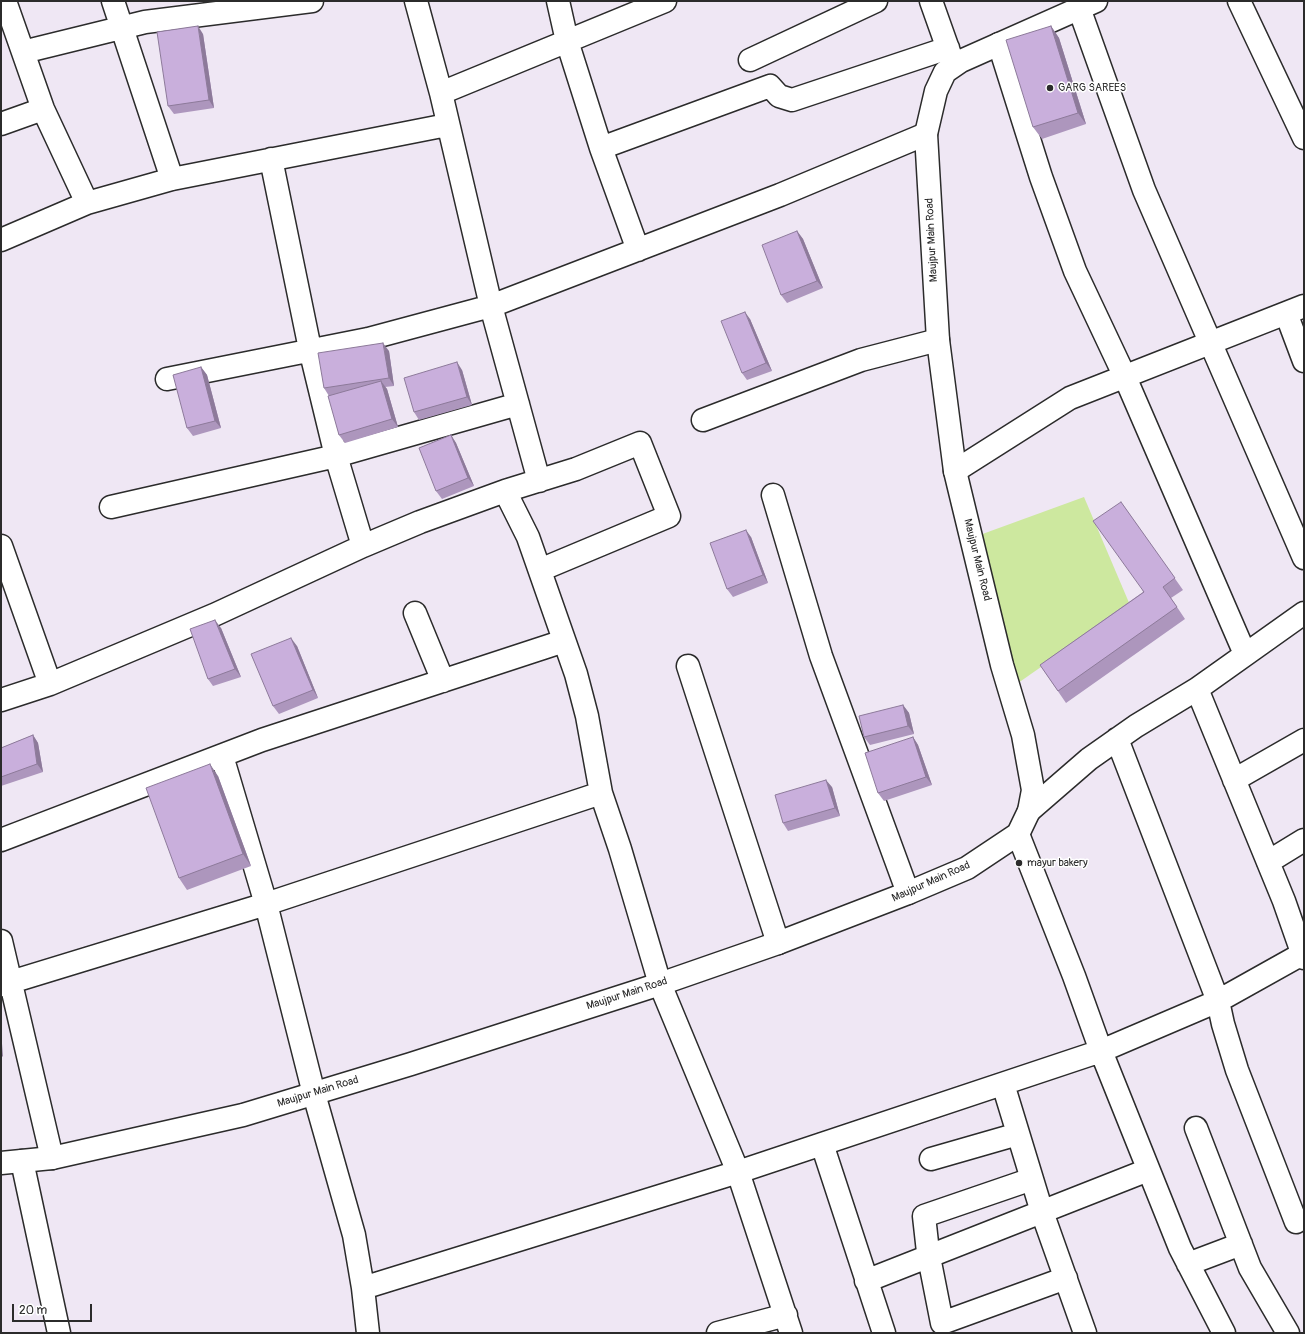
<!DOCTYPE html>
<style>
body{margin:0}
#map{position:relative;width:1305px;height:1334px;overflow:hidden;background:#efe7f4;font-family:Pangolin,sans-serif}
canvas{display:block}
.frame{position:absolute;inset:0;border:2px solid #2b2b2b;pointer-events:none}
.scale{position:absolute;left:12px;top:1304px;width:80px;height:18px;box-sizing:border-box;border:2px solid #2b2b2b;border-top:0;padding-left:5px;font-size:12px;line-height:14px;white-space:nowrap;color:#2b2b2b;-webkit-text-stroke:3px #fff;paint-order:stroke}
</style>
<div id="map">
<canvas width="1305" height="1334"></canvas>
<div class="frame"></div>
<div class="scale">20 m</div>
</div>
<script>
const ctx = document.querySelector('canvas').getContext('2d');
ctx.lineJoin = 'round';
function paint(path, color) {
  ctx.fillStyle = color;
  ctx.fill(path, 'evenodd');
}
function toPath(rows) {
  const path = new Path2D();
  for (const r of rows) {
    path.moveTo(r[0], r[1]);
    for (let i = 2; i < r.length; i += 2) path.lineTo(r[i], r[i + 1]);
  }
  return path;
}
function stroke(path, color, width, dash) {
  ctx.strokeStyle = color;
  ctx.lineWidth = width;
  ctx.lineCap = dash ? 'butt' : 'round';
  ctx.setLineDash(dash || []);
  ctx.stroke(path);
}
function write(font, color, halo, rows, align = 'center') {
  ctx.font = font + ' Pangolin,sans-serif';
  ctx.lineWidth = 3;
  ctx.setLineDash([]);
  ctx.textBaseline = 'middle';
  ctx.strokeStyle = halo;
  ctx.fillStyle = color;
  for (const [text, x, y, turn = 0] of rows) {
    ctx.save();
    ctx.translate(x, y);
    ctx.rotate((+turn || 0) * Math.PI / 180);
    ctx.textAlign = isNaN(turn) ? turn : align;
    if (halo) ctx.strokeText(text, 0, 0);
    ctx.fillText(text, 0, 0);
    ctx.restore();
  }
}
const green = toPath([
 [1084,497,1130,605,1008,690,977,536]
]);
const minor = toPath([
 [5,1,43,109,87,203],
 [113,1,172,179],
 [416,1,441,93,491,306,539,481],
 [558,1,567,41,601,148,638,250],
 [931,1,953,63],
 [1239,1,1304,138],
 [1079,8,1144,190,1304,558],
 [999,44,1041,177,1075,271,1125,377,1245,654],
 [23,52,145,22,312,1],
 [750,60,876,1],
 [441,93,665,1],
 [1,124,43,109],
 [601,148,770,86,779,96,792,100,948,48],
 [271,159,310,349,336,456,363,546],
 [1,240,87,203,172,179,447,125],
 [1286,313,1304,361],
 [167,379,368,339,491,306,780,195,926,134],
 [703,420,861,360,938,340],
 [955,471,1070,398,1304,306],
 [505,491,528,537,576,674,587,716,601,793,620,849,660,984,738,1172,791,1333],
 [773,495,821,656,908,893],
 [111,507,336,456,518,404],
 [1,546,50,684],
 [415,613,443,681],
 [688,666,778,943],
 [1197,689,1284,901,1304,958],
 [1,700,50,684,214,615,363,546,420,522,505,491,576,469,640,443,669,516,540,570],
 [1117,739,1218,1001,1223,1024,1237,1070,1296,1222],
 [222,756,266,904,314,1094,354,1235,363,1288,368,1333],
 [1234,780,1304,740],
 [1029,811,1089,759,1136,726,1197,689,1304,613],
 [1018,834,1074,976,1101,1051,1180,1248,1224,1333],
 [1,840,262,740,564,641],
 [1268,862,1304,840],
 [1,941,52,1158],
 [1,985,266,904,601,793],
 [1003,1084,1042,1212,1085,1333],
 [1196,1128,1250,1268,1288,1333],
 [822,1144,884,1333],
 [931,1159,1018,1134],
 [22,1161,59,1333],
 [1032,1179,924,1216,928,1252,942,1323,1066,1278],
 [1188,1264,1241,1244],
 [866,1281,1148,1170],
 [363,1288,738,1172,1101,1051,1218,1001,1302,954],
 [718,1333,786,1315]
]);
const tertiary = toPath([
 [1,1163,52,1158,243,1115,411,1064,660,984,778,943,908,893,967,868,1018,834,1029,811,1033,790,1023,735,1002,665,955,471,938,340,926,134,936,91,945,72,961,61,1096,1]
]);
const wall = toPath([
 [1051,26,1059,38,1086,124,1042,139,1033,127],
 [203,34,214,108,174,114,168,106],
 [797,231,803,239,823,288,787,303,781,295],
 [750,319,772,371,747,380,742,373],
 [389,351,394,386,385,387,387,389,398,427,345,443,339,435,329,396,324,388],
 [201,367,207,375,221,428,193,436,187,428],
 [462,370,472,405,419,420,414,412],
 [451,435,456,443,474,486,442,499,436,491],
 [1121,502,1183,590,1171,598,1185,619,1066,703,1040,665,1143,592],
 [751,537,768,583,733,597,727,589],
 [221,628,241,677,213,686,208,679],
 [297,646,318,698,279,714,273,706],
 [903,705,909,713,914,734,870,745,864,737],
 [33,735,38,743,43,772,1,786,1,748],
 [913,737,918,745,932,785,884,801,878,793],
 [218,776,251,866,187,890,179,878],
 [832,787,840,816,788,831,783,823]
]);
const shadedWall = toPath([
 [198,26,203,34,214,108,209,100],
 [1051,26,1059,38,1086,124,1078,113],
 [797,231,803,239,823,288,817,281],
 [745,312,750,319,772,371,766,363],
 [383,343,389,351,394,386,389,378],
 [457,362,462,370,472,405,467,397],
 [201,367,207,375,221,428,215,421],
 [381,381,387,389,398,427,392,419],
 [451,435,456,443,474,486,468,478],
 [746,530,751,537,768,583,763,575],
 [215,620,221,628,241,677,235,669],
 [291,638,297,646,318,698,313,690],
 [903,705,909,713,914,734,908,726],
 [33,735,38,743,43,772,37,764],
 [913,737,918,745,932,785,926,777],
 [210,764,218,776,251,866,243,854],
 [826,780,832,787,840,816,835,808],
 [1,1030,3,1057,1,1055]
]);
const building = toPath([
 [198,26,209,100,168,106,157,32,198,26],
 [1051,26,1078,113,1033,127,1006,40,1051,26],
 [797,231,817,281,781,295,762,245,797,231],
 [745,312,766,363,742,373,721,321,745,312],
 [383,343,389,378,324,388,318,353,383,343],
 [457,362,467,397,414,412,404,378,457,362],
 [201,367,215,421,187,428,173,375,201,367],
 [381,381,392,419,339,435,328,396,381,381],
 [451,435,468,478,436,491,419,448,451,435],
 [1121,502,1175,578,1163,587,1177,607,1058,691,1040,665,1144,592,1093,521,1121,502],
 [746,530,763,575,727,589,710,543,746,530],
 [215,620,235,669,208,679,190,629,215,620],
 [291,638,313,690,273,706,251,654,291,638],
 [903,705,908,726,864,737,859,716,903,705],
 [33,735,37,764,1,777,1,748,33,735],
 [913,737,926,777,878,793,865,753,913,737],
 [210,764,243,854,179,878,146,788,210,764],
 [826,780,835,808,783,823,775,795,826,780]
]);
const markers = [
 [1050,88,4,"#2b2b2b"],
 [1019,863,4,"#2b2b2b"]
];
const poiNames = [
 ["GARG SAREES",1058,88],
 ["mayur bakery",1027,863]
];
const streetNames = [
 ["Maujpur Main Road",932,240,-93],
 ["Maujpur Main Road",977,560,76],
 ["Maujpur Main Road",931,882,-24],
 ["Maujpur Main Road",627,994,-18],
 ["Maujpur Main Road",318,1092,-17]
];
paint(green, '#cde89f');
stroke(minor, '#2b2b2b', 25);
stroke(tertiary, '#2b2b2b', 25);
stroke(minor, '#fff', 22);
stroke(tertiary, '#fff', 22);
paint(wall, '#ad96bd');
paint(shadedWall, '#8d7a9a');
paint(building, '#c9afdc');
stroke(building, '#8d7a9a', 1);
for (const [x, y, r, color] of markers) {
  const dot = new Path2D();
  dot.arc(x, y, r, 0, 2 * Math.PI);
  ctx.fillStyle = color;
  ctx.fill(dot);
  stroke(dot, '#fff', 1.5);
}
write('11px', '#2b2b2b', '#fff', poiNames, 'left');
write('11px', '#2b2b2b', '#fff', streetNames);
</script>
